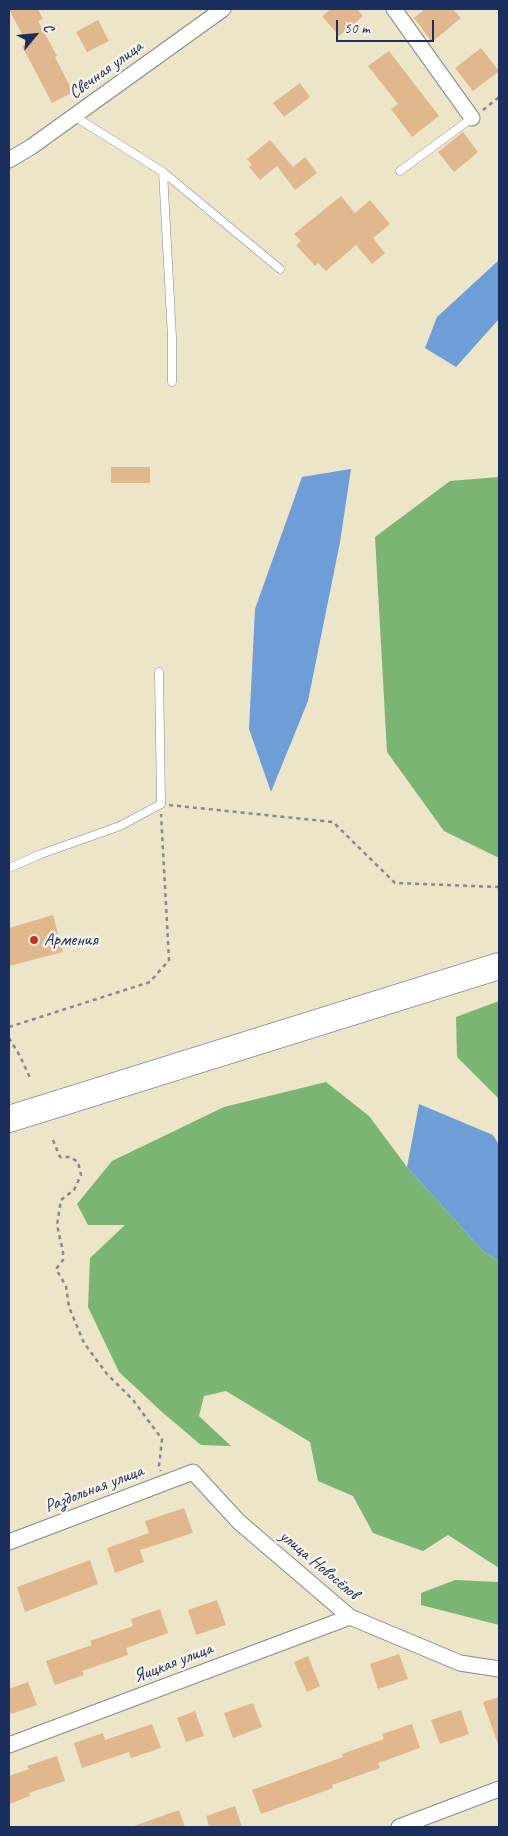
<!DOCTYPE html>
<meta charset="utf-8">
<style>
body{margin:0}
#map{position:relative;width:508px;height:1836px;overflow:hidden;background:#ede5c7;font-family:Caveat,sans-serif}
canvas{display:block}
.frame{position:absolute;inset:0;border:10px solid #1b2f5e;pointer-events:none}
.north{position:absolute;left:10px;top:10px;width:50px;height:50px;-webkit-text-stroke:4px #f7f3e8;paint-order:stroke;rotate:62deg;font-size:14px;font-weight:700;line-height:20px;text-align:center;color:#1b2f5e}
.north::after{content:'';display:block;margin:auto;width:18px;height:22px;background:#1b2f5e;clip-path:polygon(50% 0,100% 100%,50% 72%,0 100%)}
.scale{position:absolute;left:336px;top:20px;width:98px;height:22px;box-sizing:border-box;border:2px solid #1b2f5e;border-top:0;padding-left:6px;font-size:15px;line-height:18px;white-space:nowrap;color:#1b2f5e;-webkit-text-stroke:4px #f7f3e8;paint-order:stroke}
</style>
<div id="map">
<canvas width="508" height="1836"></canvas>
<div class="frame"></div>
<div class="north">С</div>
<div class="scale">50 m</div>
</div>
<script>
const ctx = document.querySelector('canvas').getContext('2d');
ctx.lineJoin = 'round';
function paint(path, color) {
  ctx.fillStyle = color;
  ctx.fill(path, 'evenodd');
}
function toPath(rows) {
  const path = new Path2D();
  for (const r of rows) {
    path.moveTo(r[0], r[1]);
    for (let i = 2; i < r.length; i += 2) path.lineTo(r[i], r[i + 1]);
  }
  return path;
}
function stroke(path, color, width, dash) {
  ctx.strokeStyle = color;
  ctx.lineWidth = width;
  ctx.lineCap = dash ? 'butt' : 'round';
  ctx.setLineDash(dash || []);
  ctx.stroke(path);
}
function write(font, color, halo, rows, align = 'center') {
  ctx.font = font + ' Caveat,sans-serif';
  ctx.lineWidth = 5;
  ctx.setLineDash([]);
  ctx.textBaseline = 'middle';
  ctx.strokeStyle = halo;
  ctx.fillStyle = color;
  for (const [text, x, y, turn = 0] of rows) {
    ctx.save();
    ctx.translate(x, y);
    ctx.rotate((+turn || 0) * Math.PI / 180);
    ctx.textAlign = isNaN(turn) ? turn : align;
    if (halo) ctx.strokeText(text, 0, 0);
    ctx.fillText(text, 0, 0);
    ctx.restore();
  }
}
const forest = toPath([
 [499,477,499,858,444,831,387,752,375,537,450,481],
 [499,1001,499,1099,457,1057,456,1017],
 [326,1082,369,1116,407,1167,483,1251,499,1261,499,1568,448,1535,423,1551,373,1533,353,1496,318,1481,310,1442,226,1391,204,1396,199,1416,231,1446,201,1445,162,1412,119,1372,88,1307,90,1258,125,1225,88,1225,77,1204,112,1161,224,1107],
 [455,1580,499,1582,499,1625,421,1605,421,1593]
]);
const water = toPath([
 [499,260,499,319,456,367,425,348,437,317],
 [351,469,340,542,308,701,271,792,249,729,255,609,302,477],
 [419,1104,493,1135,499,1145,499,1261,483,1251,407,1167]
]);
const building = toPath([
 [9,9,38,9,43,19,38,21,57,56,55,57,73,92,52,103,22,46,27,44],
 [331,9,357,9,363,16,339,36,322,16],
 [425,9,453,9,461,18,432,42,414,18],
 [98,20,109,41,87,52,76,32],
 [481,48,499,71,473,91,455,68],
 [389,51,439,116,412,137,391,109,398,104,368,66],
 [300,83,310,97,284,117,273,103],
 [463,132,478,152,454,172,438,152],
 [270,140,293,167,305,157,317,173,295,190,277,166,260,180,249,167,252,165,247,159],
 [341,196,355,213,370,200,390,224,373,238,385,253,372,264,356,245,326,271,318,263,315,266,296,245,301,241,294,234],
 [111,467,150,467,150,483,111,483],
 [53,915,63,952,9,966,9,928],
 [184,1508,193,1533,140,1550,144,1562,115,1573,107,1548,149,1533,145,1521],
 [90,1560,98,1584,25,1612,17,1587],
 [217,1600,226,1625,196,1635,188,1610],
 [160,1609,168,1633,126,1648,128,1655,82,1671,84,1675,55,1685,46,1661,92,1645,90,1641,133,1626,131,1619],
 [399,1654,408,1679,378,1689,370,1664],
 [308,1656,320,1686,307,1692,294,1662],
 [28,1682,37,1705,11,1714,9,1707,9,1689],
 [499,1697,499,1744,498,1744,483,1702],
 [253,1703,262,1727,233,1738,224,1713],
 [461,1710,469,1734,440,1744,431,1720],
 [195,1711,204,1736,186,1742,177,1718],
 [152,1724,161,1748,131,1758,129,1752,82,1768,74,1743,103,1733,105,1740],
 [412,1724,420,1748,378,1763,380,1768,332,1785,333,1788,261,1814,252,1790,343,1757,342,1754,384,1739,382,1734],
 [57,1756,65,1781,29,1793,30,1796,9,1804,9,1776,29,1769,27,1766],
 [235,1806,242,1827,209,1827,206,1816],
 [179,1810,185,1827,134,1827,134,1826]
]);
const path = toPath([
 [483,110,499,97],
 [169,805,333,822,395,883,499,887],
 [9,1027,150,982,169,960,161,814],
 [9,1038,20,1056,30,1078],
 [53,1140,60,1157,70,1157,78,1162,81,1175,74,1190,61,1200,57,1225,63,1252,63,1260,56,1269,66,1286,69,1307,84,1343,107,1374,133,1400,162,1439,159,1466,161,1471]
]);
const lane = toPath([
 [74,116,163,172,280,269],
 [400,171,472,118],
 [163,172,172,337,172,382],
 [9,868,41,854,120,826,161,804,159,672]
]);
const street = toPath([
 [394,9,472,118],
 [9,160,31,147,223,9],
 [9,1542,193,1472,239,1522,350,1617,460,1663,499,1669],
 [9,1745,350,1617],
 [399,1827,499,1789]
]);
const highway = toPath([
 [9,1119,499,966]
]);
const markers = [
 [34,940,5,"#c8321e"]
];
const streetNames = [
 ["Свечная улица",106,70,-36],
 ["Раздольная улица",94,1489,-21],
 ["улица Новосёлов",319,1565,40],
 ["Яицкая улица",173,1663,-21]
];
const poiNames = [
 ["Армения",44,940]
];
paint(forest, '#7ab573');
paint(water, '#6e9ed7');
paint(building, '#e1b88e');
stroke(lane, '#848a92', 9);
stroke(street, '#848a92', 17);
stroke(highway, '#848a92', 28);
stroke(path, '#848a92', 2.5, [4, 4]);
stroke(lane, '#fff', 8);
stroke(street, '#fff', 15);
stroke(highway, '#fff', 26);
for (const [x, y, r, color] of markers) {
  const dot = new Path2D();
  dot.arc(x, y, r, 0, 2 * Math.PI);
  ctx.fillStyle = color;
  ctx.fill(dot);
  stroke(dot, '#f7f3e8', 2);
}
write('18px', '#1b2f5e', '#f7f3e8', streetNames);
write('18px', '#1b2f5e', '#f7f3e8', poiNames, 'left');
</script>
